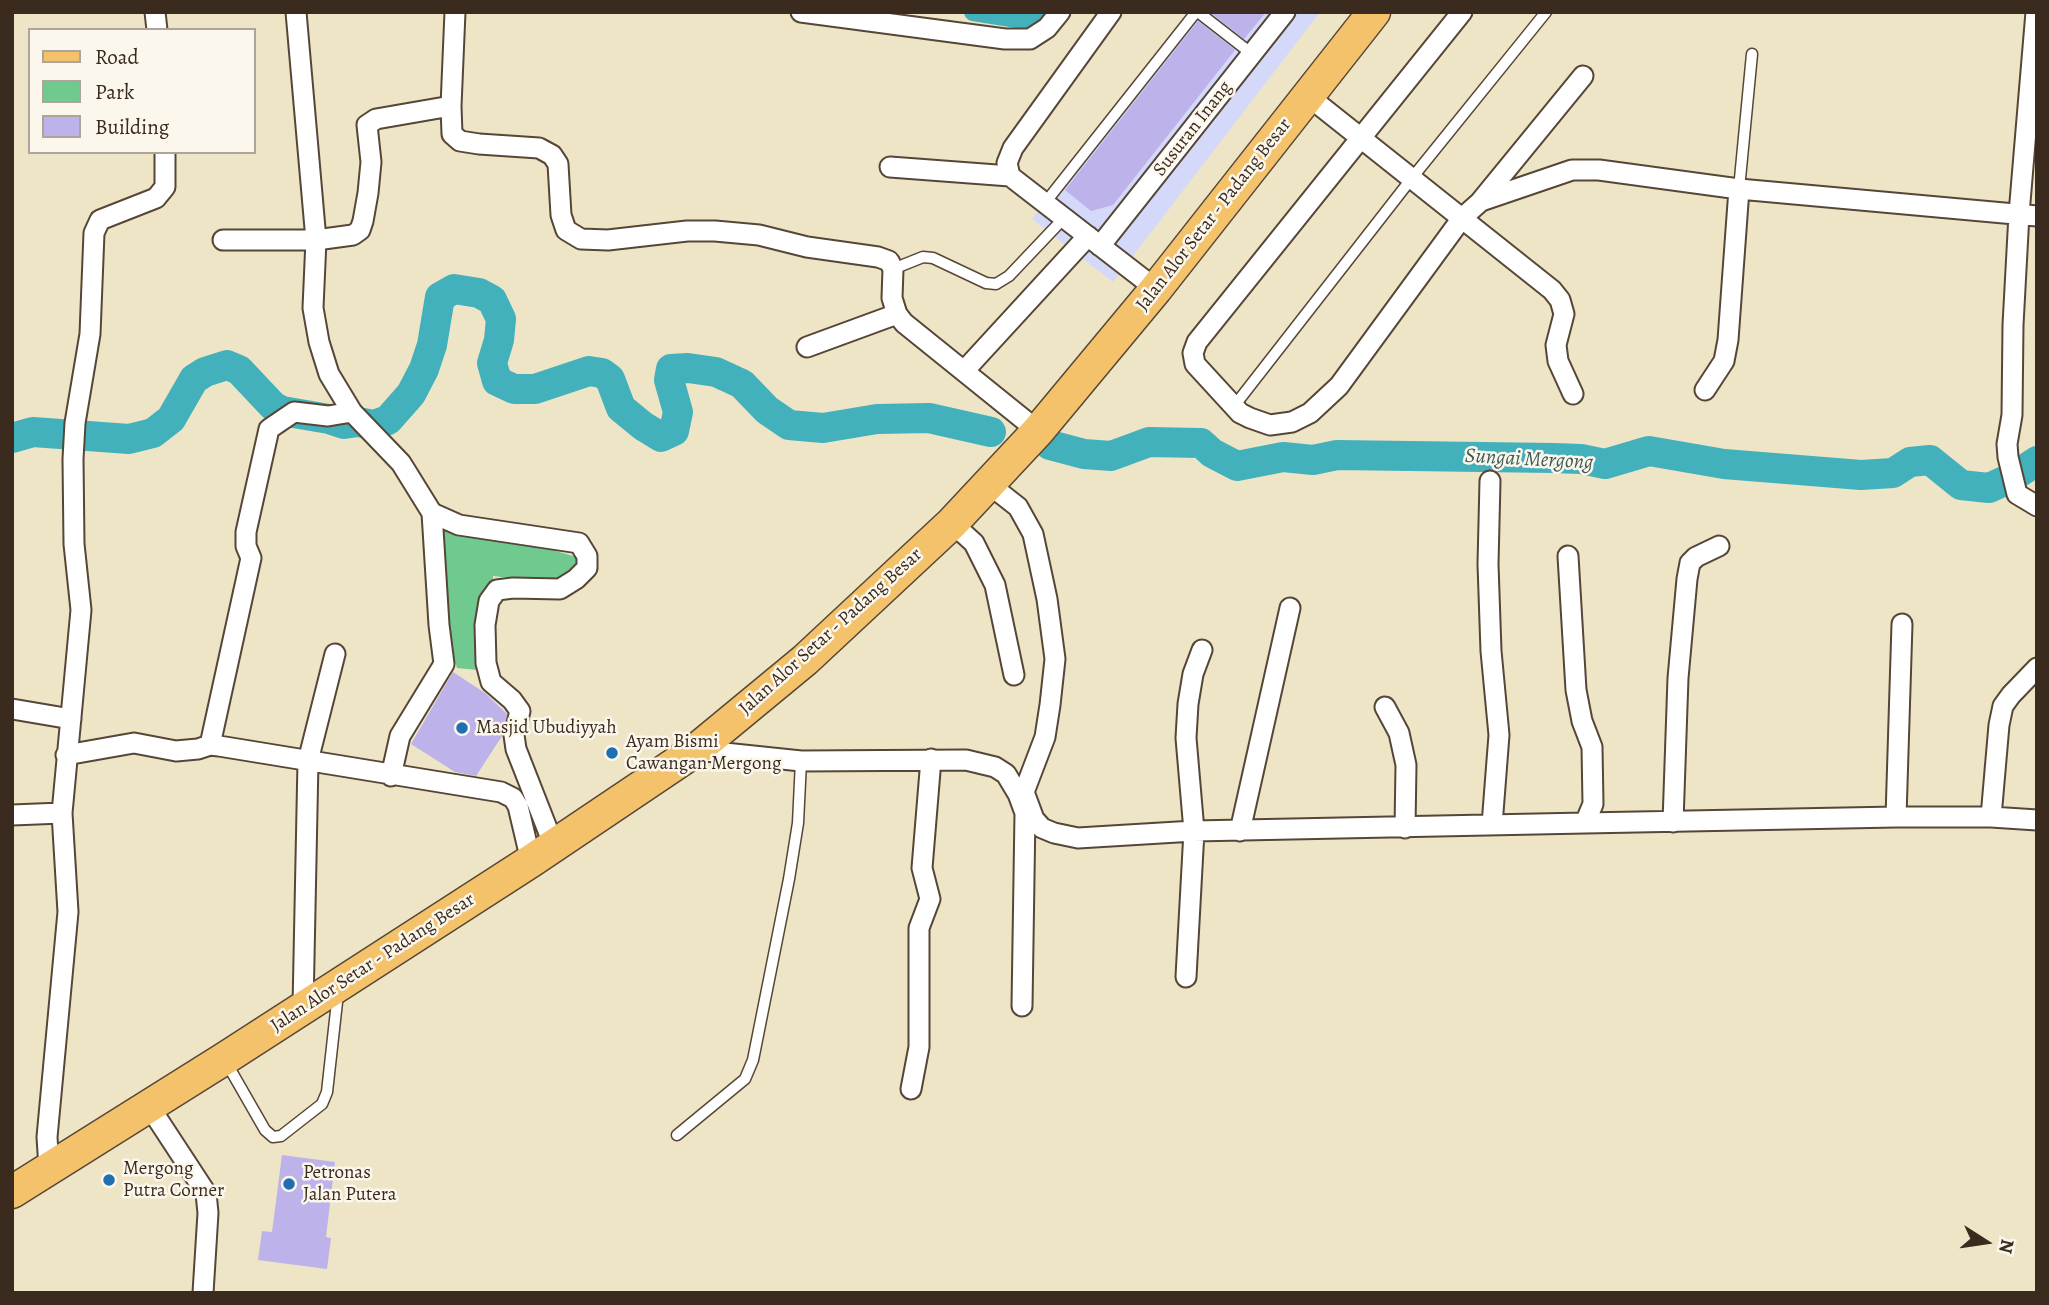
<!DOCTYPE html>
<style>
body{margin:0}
#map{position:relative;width:2049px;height:1305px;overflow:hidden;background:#eee4c6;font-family:Alegreya,serif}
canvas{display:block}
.frame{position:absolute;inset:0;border:14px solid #3b2a1e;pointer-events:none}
.legend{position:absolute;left:28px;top:28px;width:228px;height:126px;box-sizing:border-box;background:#fbf7ec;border:2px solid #aea59a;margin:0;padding:9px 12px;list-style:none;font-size:21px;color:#3b2a1e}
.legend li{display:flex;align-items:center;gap:14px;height:35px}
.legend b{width:35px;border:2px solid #aea59a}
.north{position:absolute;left:1951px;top:1207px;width:70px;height:70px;-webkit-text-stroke:5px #fbf7ec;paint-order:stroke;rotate:102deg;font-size:19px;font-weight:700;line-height:28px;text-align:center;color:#3b2a1e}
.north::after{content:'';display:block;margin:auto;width:24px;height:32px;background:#3b2a1e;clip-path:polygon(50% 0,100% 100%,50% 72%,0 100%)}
</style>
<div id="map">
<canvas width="2049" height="1305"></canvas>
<div class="frame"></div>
<ul class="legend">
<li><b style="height:9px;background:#f3c26a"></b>Road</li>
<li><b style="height:19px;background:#70c98f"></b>Park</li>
<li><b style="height:19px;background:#bdb2e9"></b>Building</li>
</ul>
<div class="north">N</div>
</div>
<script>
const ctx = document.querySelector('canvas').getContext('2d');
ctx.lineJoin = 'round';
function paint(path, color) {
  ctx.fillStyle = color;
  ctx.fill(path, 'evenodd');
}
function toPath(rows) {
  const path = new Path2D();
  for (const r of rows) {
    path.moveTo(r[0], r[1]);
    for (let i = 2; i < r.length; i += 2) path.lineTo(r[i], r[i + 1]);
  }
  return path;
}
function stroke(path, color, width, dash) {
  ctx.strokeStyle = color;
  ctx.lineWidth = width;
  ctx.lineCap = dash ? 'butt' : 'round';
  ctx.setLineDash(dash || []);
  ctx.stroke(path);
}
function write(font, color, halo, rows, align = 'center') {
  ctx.font = font + ' Alegreya,serif';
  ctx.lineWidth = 5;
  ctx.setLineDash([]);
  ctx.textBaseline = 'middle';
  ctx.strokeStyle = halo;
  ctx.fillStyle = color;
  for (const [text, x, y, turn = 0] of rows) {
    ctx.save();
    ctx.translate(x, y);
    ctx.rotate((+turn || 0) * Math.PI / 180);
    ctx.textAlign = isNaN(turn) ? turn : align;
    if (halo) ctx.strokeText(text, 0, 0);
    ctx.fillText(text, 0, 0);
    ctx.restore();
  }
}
const built = toPath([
 [1191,12,1320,12,1113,282,1032,219]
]);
const green = toPath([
 [436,526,473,537,535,545,580,558,580,572,562,586,535,581,493,576,494,633,498,672,457,668,448,639]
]);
const canal = toPath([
 [973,12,1036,22,1043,12]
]);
const river = toPath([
 [12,438,33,432,129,439,153,433,171,419,194,379,205,372,227,365,239,370,273,406,282,411,329,419,344,424,358,422,374,425,388,420,411,394,424,369,432,345,440,297,454,289,479,293,492,300,501,319,499,340,492,363,497,381,514,389,535,389,589,371,602,373,610,379,621,408,643,426,661,437,674,431,678,412,669,380,671,369,688,368,716,372,742,384,767,410,789,425,823,428,877,419,929,418,991,432],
 [1050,445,1084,454,1111,456,1149,442,1201,443,1212,453,1237,466,1283,457,1313,460,1337,455,1554,458,1581,459,1605,464,1649,451,1724,464,1861,475,1893,473,1910,462,1930,460,1961,485,1989,488,2011,478,2037,461]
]);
const building = toPath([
 [1210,12,1266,12,1244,39],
 [1198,21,1235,50,1113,205,1091,211,1065,190],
 [453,672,485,693,507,714,502,736,476,776,455,772,411,744],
 [282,1155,335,1162,326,1237,331,1238,327,1269,258,1260,262,1231,272,1232]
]);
const lane = toPath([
 [1198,12,1252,54],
 [1739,189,1752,54],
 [1045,203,1196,12],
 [893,269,923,257,933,258,986,283,996,284,1009,276,1064,218],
 [1235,405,1412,178,1546,12],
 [226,1062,265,1130,273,1137,281,1136,322,1104,327,1092,338,993],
 [677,1135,745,1079,753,1060,789,879,798,823,801,761]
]);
const street = toPath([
 [155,12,157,30],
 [296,12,316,240,313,308,319,342,329,374,352,412,401,463,432,513,459,525,579,543,587,556,587,568,576,579,560,589,513,588,497,590,489,601,485,625,486,663,491,682,512,700,520,711,514,735,516,749,554,846],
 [455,12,451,106,452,134,460,141,479,144,539,148,552,155,558,164,561,215,566,230,581,239,608,240,687,231,715,231,759,235,807,247,878,257,889,261,893,269,892,298,897,314,904,323,1038,431],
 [801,12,1005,39,1030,39,1047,28,1060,12],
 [1111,12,1013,148,1007,163,1010,176,1156,289],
 [1462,12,1197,342,1193,353,1195,364,1240,413,1250,418,1270,425,1292,422,1310,413,1339,386,1462,218,1480,202,1583,76],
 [2036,12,2019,214,2013,325,2012,415,2007,444,2008,457,2017,494,2037,506],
 [1308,96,1552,290,1560,300,1564,314,1556,345,1558,361,1573,394],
 [890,167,1010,176],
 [1481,201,1572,170,1599,170,1739,189,2037,216],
 [223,240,316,240,353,235,360,230,363,221,368,193,371,162,367,125,376,119,451,106],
 [1100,246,1285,12],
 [807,347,897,314],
 [964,371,1088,236],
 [1705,390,1724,361,1728,340,1739,189],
 [1490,481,1488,564,1491,651,1499,735,1492,825],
 [990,485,1018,507,1033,534,1047,599,1055,659,1050,705,1045,737,1024,792,1034,819,1042,828,1054,833,1078,838,1194,831,1585,823,1896,817,1991,817,2037,820],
 [952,523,974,543,995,585,1014,675],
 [1568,556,1576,690,1582,721,1592,747,1593,804,1585,823],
 [1385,707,1399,733,1406,765,1405,828],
 [12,709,71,719],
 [210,745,251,558,246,546,246,532,269,429,294,412,328,416,352,412],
 [696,750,801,761,966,760,995,767,1006,774,1018,794,1025,813,1022,1006],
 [66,755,134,743,176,751,198,749,210,745,219,746,501,792,513,798,518,806,531,861],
 [391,776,400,736,444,664,439,625,432,513],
 [12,815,62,813],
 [1896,817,1902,624],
 [1991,817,1999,725,2003,706,2011,695,2037,668],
 [1673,822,1678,678,1687,579,1690,563,1696,557,1719,546],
 [1240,831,1290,608],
 [1186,977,1194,831,1186,738,1188,704,1193,674,1202,650],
 [303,1007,308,761,335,654],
 [911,1089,919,1047,919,928,930,899,922,868,931,759],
 [149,1106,206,1193,208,1213,203,1293],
 [49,1168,47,1137,68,912,62,813,81,610,74,544,73,459,75,423,90,334,94,233,100,220,156,198,165,187,165,152]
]);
const primary = toPath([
 [12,1192,224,1059,531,861,696,750,805,660,952,523,1038,431,1156,289,1374,12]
]);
const markers = [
 [462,728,7,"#1f6fb2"],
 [612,753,7,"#1f6fb2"],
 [109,1180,7,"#1f6fb2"],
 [289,1184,7,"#1f6fb2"]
];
const streetNames = [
 ["Susuran Inang",1193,129,-52],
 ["Jalan Alor Setar - Padang Besar",1214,215,-52],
 ["Jalan Alor Setar - Padang Besar",831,632,-42],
 ["Jalan Alor Setar - Padang Besar",373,963,-33]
];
const poiNames = [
 ["Masjid Ubudiyyah",476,728],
 ["Ayam Bismi",626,742],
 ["Cawangan Mergong",626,764],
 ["Mergong",123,1169],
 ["Putra Corner",123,1191],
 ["Petronas",303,1173],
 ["Jalan Putera",303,1195]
];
const waterNames = [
 ["Sungai Mergong",1529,460,3]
];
paint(built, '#d4d8f9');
paint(green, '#70c98f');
stroke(canal, '#42b1bc', 18);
stroke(river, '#42b1bc', 30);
paint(building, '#bdb2e9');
stroke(lane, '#564637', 13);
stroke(street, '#564637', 23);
stroke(primary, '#564637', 35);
stroke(lane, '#fff', 10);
stroke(street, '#fff', 19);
stroke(primary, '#f3c26a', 32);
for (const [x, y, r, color] of markers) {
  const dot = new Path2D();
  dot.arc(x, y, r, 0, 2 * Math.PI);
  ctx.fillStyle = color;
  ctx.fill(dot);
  stroke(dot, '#fbf7ec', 2.5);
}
write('19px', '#3b2a1e', '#fbf7ec', streetNames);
write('19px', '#3b2a1e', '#fbf7ec', poiNames, 'left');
write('italic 21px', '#3d5955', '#fbf7ec', waterNames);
</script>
